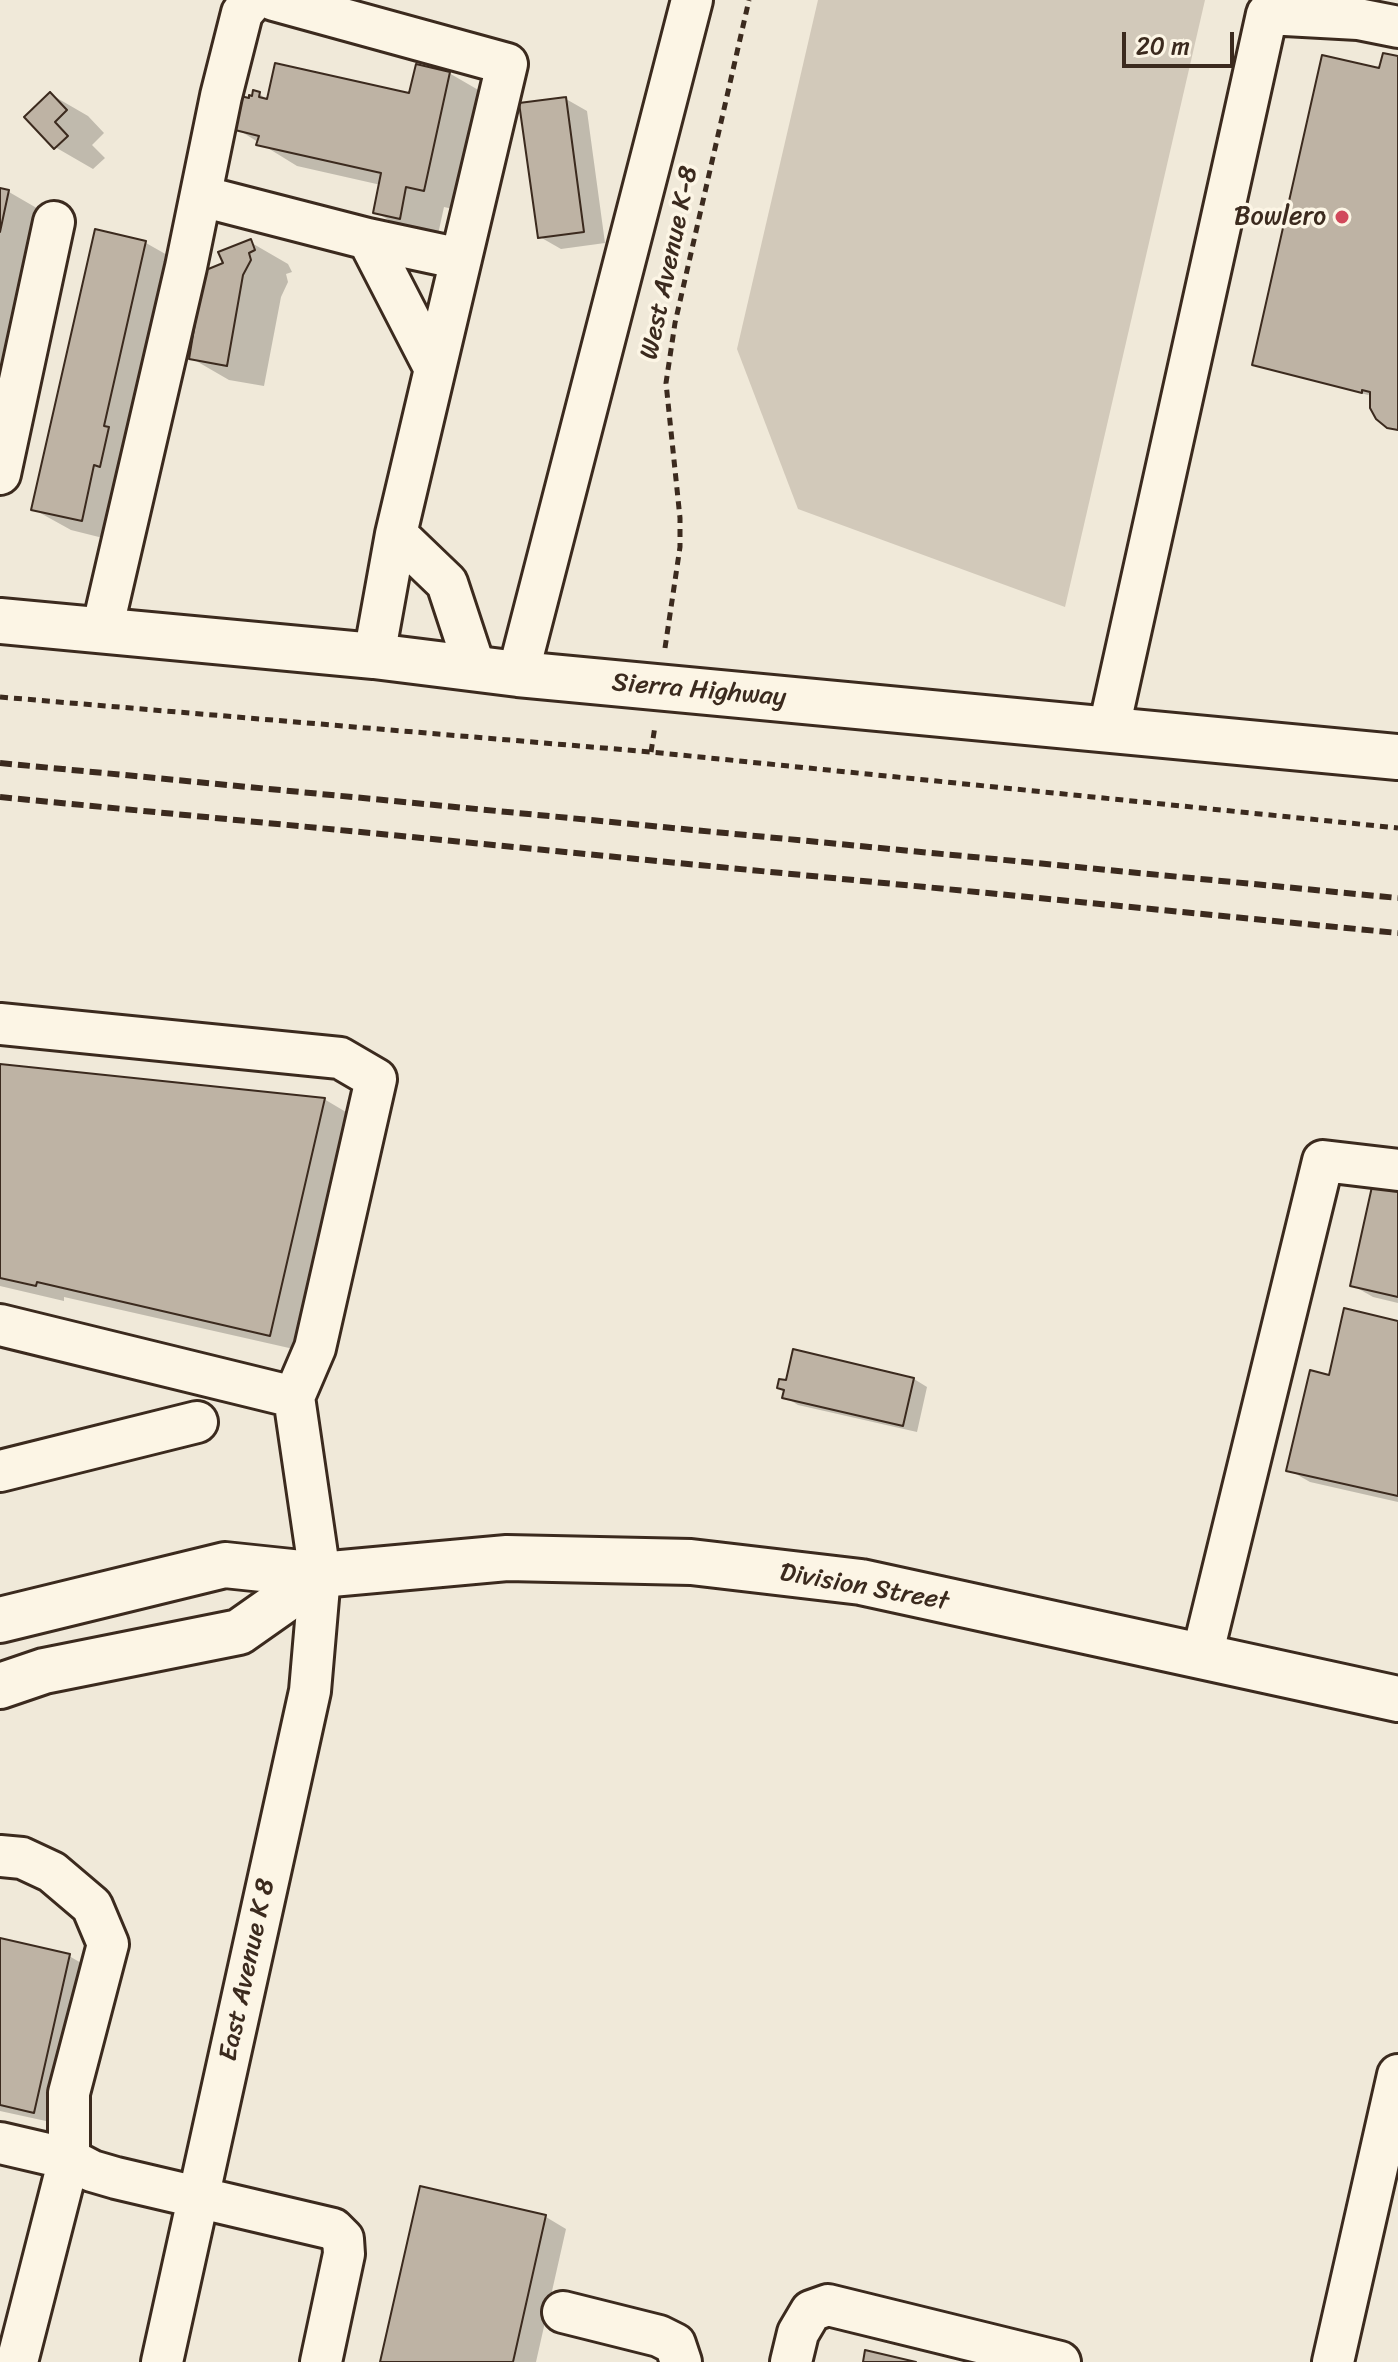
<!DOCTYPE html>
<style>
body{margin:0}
#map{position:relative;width:1398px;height:2362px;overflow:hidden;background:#f0e9d9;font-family:Sriracha,sans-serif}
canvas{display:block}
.scale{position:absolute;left:1122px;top:32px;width:112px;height:36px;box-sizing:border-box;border:4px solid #3b2a1e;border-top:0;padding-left:10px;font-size:24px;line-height:28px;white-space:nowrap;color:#3b2a1e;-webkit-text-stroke:6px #fcf5e5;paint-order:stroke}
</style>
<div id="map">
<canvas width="1398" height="2362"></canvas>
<div class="scale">20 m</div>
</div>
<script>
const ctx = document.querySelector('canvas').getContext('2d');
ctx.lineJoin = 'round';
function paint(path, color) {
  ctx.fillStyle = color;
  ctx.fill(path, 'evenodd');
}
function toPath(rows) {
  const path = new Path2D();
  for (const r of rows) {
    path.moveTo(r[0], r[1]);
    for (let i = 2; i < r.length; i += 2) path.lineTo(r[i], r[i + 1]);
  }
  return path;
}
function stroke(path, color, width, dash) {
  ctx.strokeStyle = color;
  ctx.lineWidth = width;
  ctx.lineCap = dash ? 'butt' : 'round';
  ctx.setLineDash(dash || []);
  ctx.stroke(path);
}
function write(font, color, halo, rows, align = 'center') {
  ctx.font = font + ' Sriracha,sans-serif';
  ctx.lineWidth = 7;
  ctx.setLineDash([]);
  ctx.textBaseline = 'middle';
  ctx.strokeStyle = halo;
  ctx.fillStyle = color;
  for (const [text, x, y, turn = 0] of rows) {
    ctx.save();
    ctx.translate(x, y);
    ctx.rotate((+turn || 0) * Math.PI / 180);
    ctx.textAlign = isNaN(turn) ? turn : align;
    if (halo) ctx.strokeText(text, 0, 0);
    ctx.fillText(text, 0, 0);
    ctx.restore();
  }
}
const green = toPath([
 [818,0,1205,0,1065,607,798,509,737,349]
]);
const shadow = toPath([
 [1398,59,1398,431,1388,426,1372,393,1368,395,1254,364,1381,70],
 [449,73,487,95,462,211,444,207,437,239,413,234,375,212,381,185,297,166,237,129,251,101,259,94,269,100,411,95],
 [50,94,88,116,104,133,92,145,105,158,93,169,55,147],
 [566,99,587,111,605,243,561,249,540,237],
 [0,190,9,192,47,214,0,423],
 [250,242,288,264,292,272,286,274,288,282,281,297,264,386,229,380,191,358,200,308,191,303,204,294,225,264],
 [146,243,183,264,119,542,71,530,33,509],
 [0,1066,324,1099,351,1115,298,1350,64,1297,64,1301,0,1286],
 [1398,1190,1398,1303,1373,1297,1352,1285],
 [1398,1323,1398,1502,1310,1482,1289,1470,1330,1377],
 [794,1352,914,1379,927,1387,917,1432,798,1405,785,1397],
 [0,1940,69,1956,90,1968,55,2123,0,2111],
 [421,2189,546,2217,566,2229,536,2362,382,2362]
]);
const building = toPath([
 [1383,53,1398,56,1398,430,1387,428,1376,419,1370,408,1370,392,1362,390,1362,393,1252,365,1322,55,1379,68,1383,53],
 [275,63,409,93,416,64,450,72,424,191,406,187,400,219,373,213,381,173,256,145,259,136,235,130,237,119,232,118,236,95,249,98,249,95,252,96,253,90,260,92,259,97,267,99,275,63],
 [50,92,67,110,55,122,68,136,54,149,24,117,50,92],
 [566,97,584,232,538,238,519,103,566,97],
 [0,188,9,190,0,232,0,188],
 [95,229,146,241,104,426,109,427,100,467,94,465,82,521,31,510,95,229],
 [251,239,255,250,249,253,251,260,243,275,227,366,189,359,198,305,189,304,191,290,202,292,204,279,201,272,223,263,218,252,251,239],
 [0,1064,325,1098,270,1336,37,1282,36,1286,0,1278,0,1064],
 [1373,1182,1398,1188,1398,1297,1350,1286,1373,1182],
 [1344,1308,1398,1321,1398,1496,1286,1471,1310,1370,1329,1375,1344,1308],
 [793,1349,914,1378,903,1426,782,1398,784,1390,777,1388,779,1379,786,1380,793,1349],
 [0,1938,70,1954,34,2113,0,2105,0,1938],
 [420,2186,546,2215,513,2362,380,2362,420,2186],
 [865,2350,916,2362,863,2362,865,2350]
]);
const path = toPath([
 [665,648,680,547,680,518,666,383,675,323,749,0],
 [0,697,651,752,1398,828],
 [651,752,655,726]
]);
const minor = toPath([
 [274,0,507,64,396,534,447,583,475,668],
 [201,196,368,239,435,369],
 [368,239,461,259],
 [0,474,54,222],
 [102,630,186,267,221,96,242,13,253,0],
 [374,656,396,534],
 [518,674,692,0],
 [1109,728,1267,14,1358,19,1398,27],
 [0,1024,340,1058,376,1079,315,1348,294,1397,320,1575,310,1691,162,2362],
 [0,1325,294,1397],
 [0,1471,197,1422],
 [1202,1656,1323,1161,1398,1170],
 [0,1856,22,1858,52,1872,92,1906,108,1944,69,2093,69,2159,92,2171,116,2178,333,2229,343,2239,344,2254,321,2362],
 [0,2143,69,2159,17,2362],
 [563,2312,659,2336,675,2344,681,2362],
 [791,2362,798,2333,811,2311,828,2305,1060,2362],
 [1333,2362,1398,2075]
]);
const major = toPath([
 [0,621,374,656,518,674,1398,757],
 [0,1620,225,1565,320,1575,507,1558,691,1562,861,1582,1398,1699],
 [0,1686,44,1671,239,1632,320,1575]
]);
const rail = toPath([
 [0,763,1398,898],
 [0,797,1398,933]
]);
const markers = [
 [1342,217,8,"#d1495b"]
];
const poiNames = [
 ["Bowlero",1326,217]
];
const streetNames = [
 ["West Avenue K-8",670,263,-78],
 ["Sierra Highway",699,691,5],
 ["Division Street",864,1588,10],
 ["East Avenue K 8",248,1970,-78]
];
paint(green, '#d2c9ba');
paint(shadow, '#0003');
paint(building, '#beb3a4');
stroke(building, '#3b2a1e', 2);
stroke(minor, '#3b2a1e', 46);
stroke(major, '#3b2a1e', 50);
stroke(path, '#3b2a1e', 5, [8, 6]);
stroke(minor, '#fcf5e5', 40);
stroke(major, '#fcf5e5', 44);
stroke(rail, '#3b2a1e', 6, [12, 6]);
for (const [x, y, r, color] of markers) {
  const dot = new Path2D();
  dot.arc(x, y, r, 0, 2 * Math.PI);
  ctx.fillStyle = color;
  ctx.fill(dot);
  stroke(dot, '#fcf5e5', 3);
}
write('26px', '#3b2a1e', '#fcf5e5', poiNames, 'right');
write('26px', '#3b2a1e', '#fcf5e5', streetNames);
</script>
